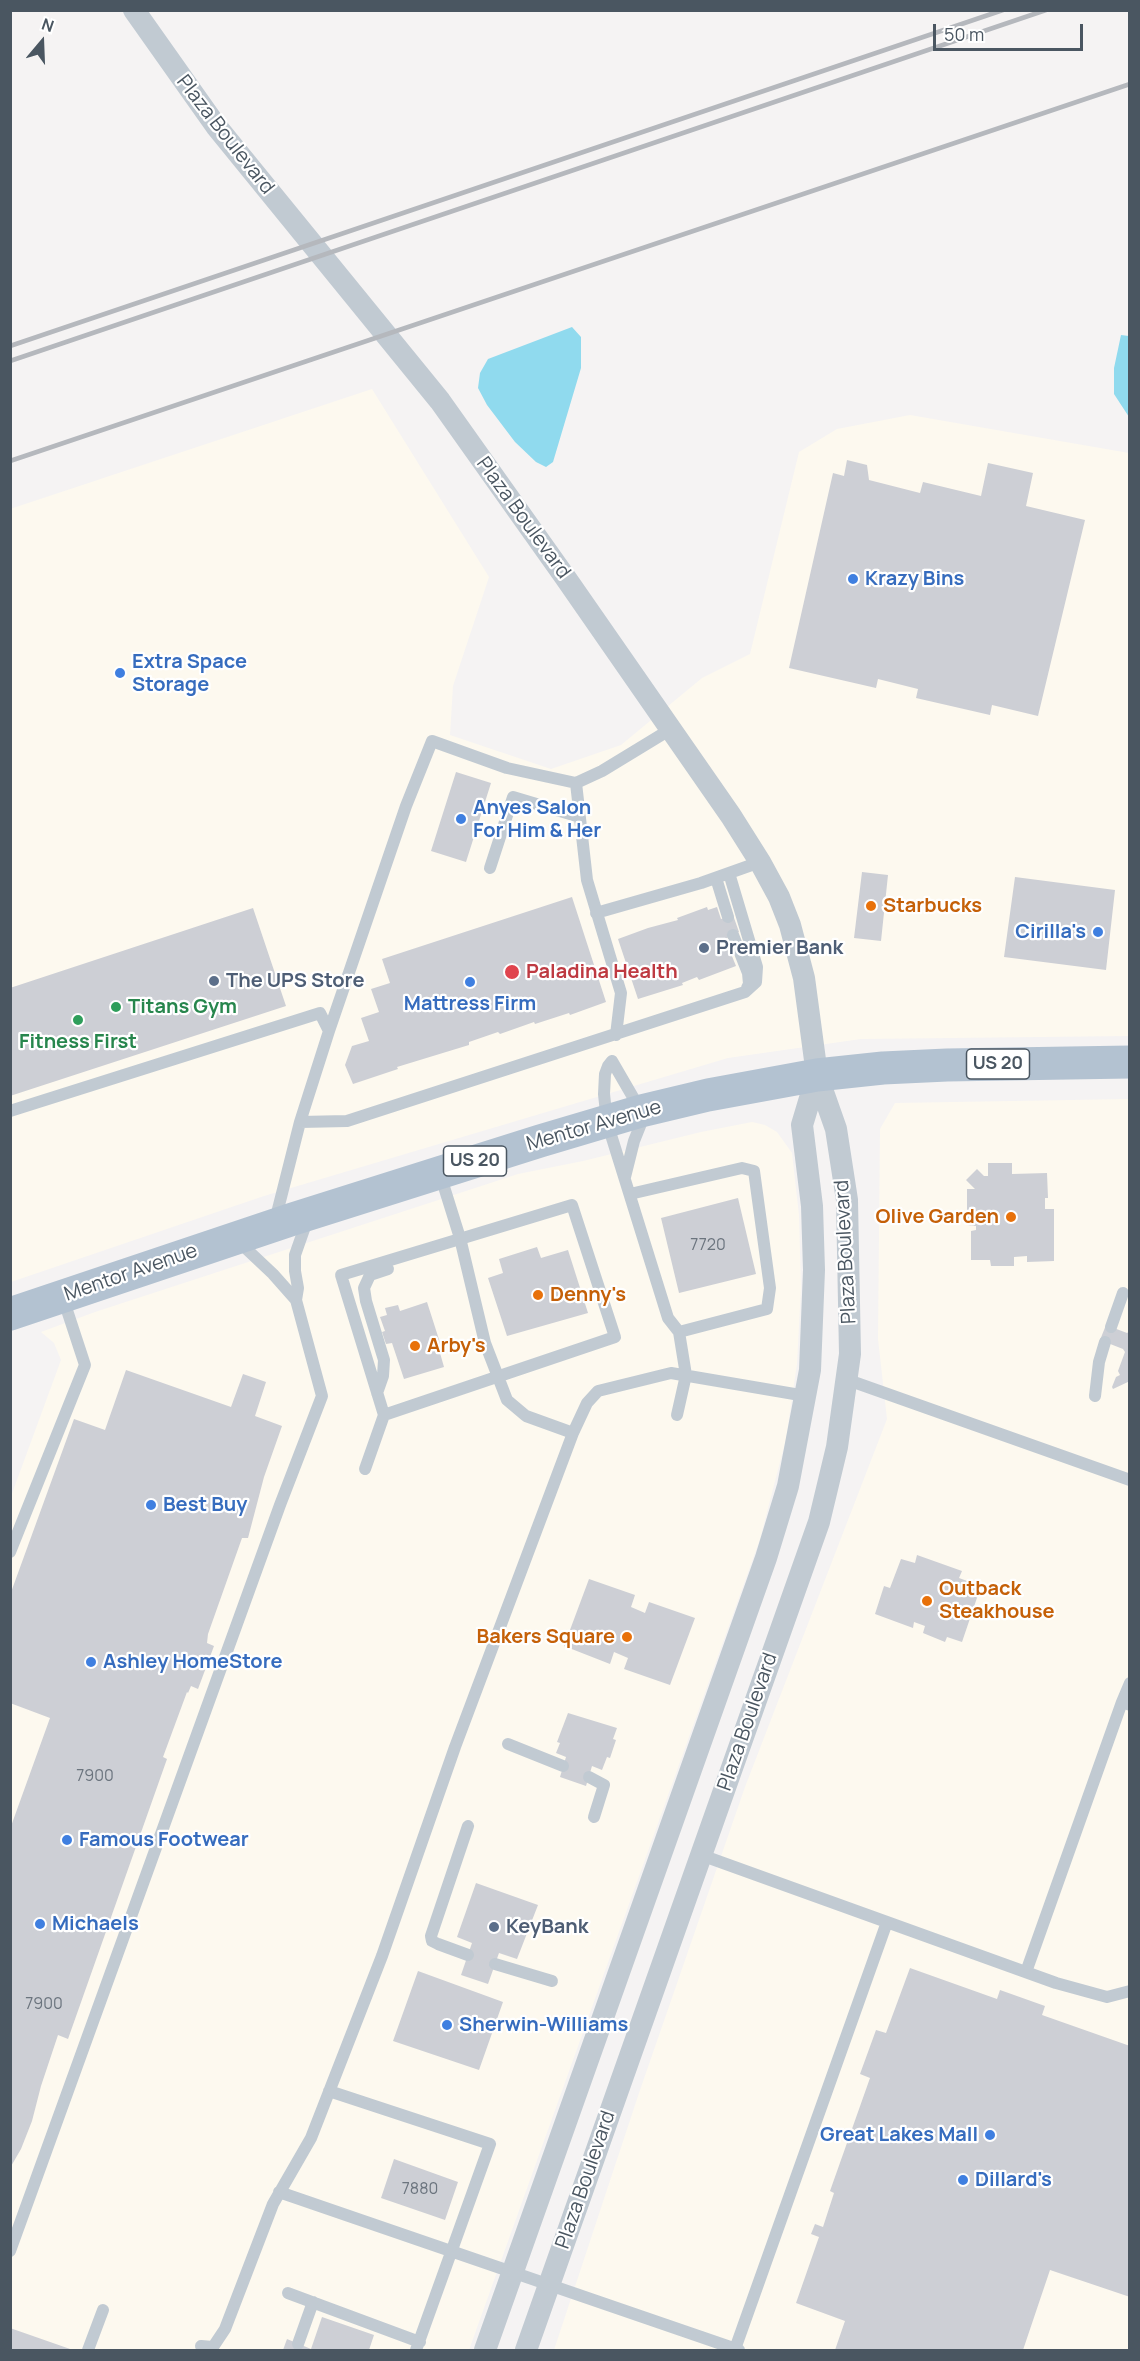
<!DOCTYPE html>
<style>
body{margin:0}
#map{position:relative;width:1140px;height:2361px;overflow:hidden;background:#f5f3f3;font-family:Manrope,sans-serif}
canvas{display:block}
.frame{position:absolute;inset:0;border:12px solid #4a5661;pointer-events:none}
.north{position:absolute;left:12px;top:12px;width:60px;height:60px;-webkit-text-stroke:4px #fff;paint-order:stroke;rotate:19deg;font-size:16px;font-weight:700;line-height:24px;text-align:center;color:#4a5661}
.north::after{content:'';display:block;margin:auto;width:21px;height:27px;background:#4a5661;clip-path:polygon(50% 0,100% 100%,50% 72%,0 100%)}
.scale{position:absolute;left:933px;top:24px;width:150px;height:27px;box-sizing:border-box;border:3px solid #4a5661;border-top:0;padding-left:8px;font-size:18px;line-height:21px;white-space:nowrap;color:#4a5661;-webkit-text-stroke:4px #fff;paint-order:stroke}
</style>
<div id="map">
<canvas width="1140" height="2361"></canvas>
<div class="frame"></div>
<div class="north">N</div>
<div class="scale">50 m</div>
</div>
<script>
const ctx = document.querySelector('canvas').getContext('2d');
ctx.lineJoin = 'round';
function paint(path, color) {
  ctx.fillStyle = color;
  ctx.fill(path, 'evenodd');
}
function toPath(rows) {
  const path = new Path2D();
  for (const r of rows) {
    path.moveTo(r[0], r[1]);
    for (let i = 2; i < r.length; i += 2) path.lineTo(r[i], r[i + 1]);
  }
  return path;
}
function stroke(path, color, width, dash) {
  ctx.strokeStyle = color;
  ctx.lineWidth = width;
  ctx.lineCap = dash ? 'butt' : 'round';
  ctx.setLineDash(dash || []);
  ctx.stroke(path);
}
function write(font, color, halo, rows, align = 'center') {
  ctx.font = font + ' Manrope,sans-serif';
  ctx.lineWidth = 4.5;
  ctx.setLineDash([]);
  ctx.textBaseline = 'middle';
  ctx.strokeStyle = halo;
  ctx.fillStyle = color;
  for (const [text, x, y, turn = 0] of rows) {
    ctx.save();
    ctx.translate(x, y);
    ctx.rotate((+turn || 0) * Math.PI / 180);
    ctx.textAlign = isNaN(turn) ? turn : align;
    if (halo) ctx.strokeText(text, 0, 0);
    ctx.fillText(text, 0, 0);
    ctx.restore();
  }
}
const commercial = toPath([
 [372,389,489,577,453,686,450,735,551,769,621,745,702,678,750,654,799,452,837,429,910,415,1129,453,1129,1036,861,1039,728,1058,264,1196,11,1282,10,509],
 [1129,1099,1129,2350,554,2350,639,2093,745,1787,887,1419,878,1339,880,1129,895,1103],
 [752,1122,765,1125,777,1132,792,1153,799,1215,801,1288,797,1364,786,1439,760,1539,469,2350,11,2350,10,1499,61,1360,54,1343,41,1332,95,1312,518,1174,583,1161,701,1132]
]);
const water = toPath([
 [572,327,581,337,581,368,553,462,546,467,536,462,515,442,487,405,478,388,480,373,488,359],
 [1121,335,1129,336,1129,417,1114,394,1114,368]
]);
const building = toPath([
 [847,460,867,465,869,480,920,493,923,482,981,496,988,463,1033,473,1026,506,1085,520,1038,716,992,705,990,715,916,698,918,689,878,679,876,688,789,668,833,473,844,476],
 [456,772,491,783,466,862,431,851],
 [862,872,888,875,881,941,854,938],
 [1015,877,1115,890,1106,970,1004,957],
 [572,897,606,1002,570,1015,569,1013,535,1024,534,1022,500,1034,498,1032,469,1042,469,1045,397,1067,398,1069,353,1084,345,1065,352,1046,369,1041,361,1018,379,1012,371,989,390,983,382,959],
 [707,907,708,910,717,907,721,919,733,915,739,932,725,939,736,966,699,980,697,977,682,983,683,985,638,999,618,939,648,928,678,920,677,918],
 [253,908,286,1006,10,1096,10,988],
 [988,1163,1012,1163,1012,1174,1047,1173,1048,1198,1045,1198,1045,1209,1054,1209,1054,1261,1027,1262,1027,1256,1014,1257,1014,1266,991,1266,990,1260,971,1260,971,1231,976,1230,976,1226,967,1225,967,1189,975,1189,966,1180,977,1169,984,1176,988,1176],
 [738,1198,756,1274,679,1293,661,1218],
 [537,1247,541,1258,568,1250,588,1313,507,1336,488,1278,503,1273,499,1259],
 [427,1302,443,1352,440,1353,444,1367,404,1379,392,1343,386,1344,382,1332,385,1331,380,1317,387,1315,385,1308,398,1305,400,1311],
 [1106,1325,1127,1333,1130,1331,1130,1381,1113,1389,1112,1387,1116,1377,1120,1375,1118,1371,1125,1352,1123,1349,1100,1340],
 [126,1370,231,1407,243,1374,266,1382,255,1416,282,1426,264,1477,248,1538,242,1538,208,1634,207,1643,214,1646,198,1689,191,1686,188,1693,187,1692,163,1757,167,1759,68,2039,58,2035,41,2086,32,2121,21,2149,10,2168,10,1829,50,1718,10,1703,10,1595,74,1419,105,1430],
 [917,1555,962,1571,959,1578,981,1586,962,1642,947,1637,945,1642,923,1633,925,1626,914,1622,913,1628,875,1614,884,1586,890,1588,901,1559,915,1563],
 [589,1579,635,1595,631,1607,645,1613,649,1602,695,1618,670,1685,624,1669,628,1658,614,1652,610,1664,564,1646],
 [568,1713,617,1728,613,1739,616,1740,610,1758,607,1757,602,1770,592,1766,586,1786,560,1777,566,1757,556,1753,560,1743,557,1742],
 [476,1883,538,1905,517,1959,499,1953,488,1984,461,1975,472,1943,457,1937],
 [910,1968,997,1999,1000,1990,1045,2006,1042,2015,1130,2046,1130,2297,1050,2270,1023,2350,835,2350,845,2321,796,2303,819,2237,811,2234,815,2224,823,2227,834,2193,830,2191,870,2078,860,2074,876,2030,886,2033],
 [418,1971,503,2002,479,2070,393,2041],
 [394,2159,458,2182,445,2220,381,2198],
 [322,2317,374,2335,369,2350,283,2350,287,2339,311,2349],
 [10,2328,73,2350,10,2350]
]);
const service = toPath([
 [576,783,587,880,621,993,616,1035],
 [490,868,513,797,580,817],
 [716,878,728,917],
 [596,913,701,883,760,862],
 [733,935,748,973,749,984,747,988],
 [10,1111,320,1013,329,1031],
 [300,1122,347,1121,745,992,756,982,757,967,729,873],
 [440,1174,460,1238,485,1343,507,1400,526,1416,573,1433],
 [625,1177,634,1141,644,1116],
 [630,1194,742,1168,754,1171,770,1288,767,1309,679,1332,668,1318,607,1122,604,1094,605,1074,608,1066,612,1061,641,1111],
 [275,1221,300,1122,329,1031,406,806,432,741,507,768,576,783,602,771,671,729],
 [238,1241,273,1274,296,1300],
 [1111,1327,1123,1293],
 [848,1380,1130,1480],
 [377,1393,383,1376,384,1360,366,1301,364,1288,370,1275,388,1269],
 [1095,1396,1099,1362,1105,1342],
 [677,1415,686,1375,679,1332],
 [365,1469,384,1415,615,1337,572,1205,341,1275,384,1415],
 [10,1552,85,1365,63,1298],
 [1122,1702,1130,1683],
 [508,1744,563,1766],
 [589,1777,604,1785,594,1817],
 [701,1855,1056,1983,1107,1997,1130,1991],
 [468,1955,438,1944,432,1941,431,1936,468,1826],
 [495,1964,552,1981],
 [1026,1972,1122,1702,1130,1705],
 [329,2091,490,2144,416,2350],
 [279,2192,739,2350],
 [10,2251,280,1505,322,1396,296,1300,298,1288,295,1271,295,1255,308,1218],
 [288,2293,420,2342],
 [298,2344,313,2302],
 [201,2346,213,2347,225,2329,273,2204,311,2138,382,1956,455,1747,573,1433,587,1403,598,1391,671,1373,806,1396],
 [735,2349,887,1922],
 [88,2350,103,2310]
]);
const minor = toPath([
 [134,10,216,126,440,401,565,577,731,816,760,862,779,897,790,925,804,978,817,1075,836,1129,847,1200,850,1354,837,1447,819,1522,526,2350],
 [485,2350,766,1558,788,1486,810,1370,814,1270,812,1206,802,1125,817,1075]
]);
const primary = toPath([
 [10,1314,293,1219,540,1141,641,1111,708,1095,817,1075,883,1068,947,1065,1130,1062]
]);
const rail = toPath([
 [10,346,1003,10],
 [10,361,1046,10],
 [10,461,1130,84]
]);
const markers = [
 [853,579,6,"#3f7fe0"],
 [120,673,6,"#3f7fe0"],
 [461,819,6,"#3f7fe0"],
 [871,906,6,"#e8710a"],
 [1098,932,6,"#3f7fe0"],
 [704,948,6,"#5c6f8a"],
 [512,972,8,"#e0444e"],
 [214,981,6,"#5c6f8a"],
 [470,982,6,"#3f7fe0"],
 [116,1007,6,"#2e9e5b"],
 [78,1020,6,"#2e9e5b"],
 [1011,1217,6,"#e8710a"],
 [538,1295,6,"#e8710a"],
 [415,1346,6,"#e8710a"],
 [151,1505,6,"#3f7fe0"],
 [927,1601,6,"#e8710a"],
 [627,1637,6,"#e8710a"],
 [91,1662,6,"#3f7fe0"],
 [67,1840,6,"#3f7fe0"],
 [40,1924,6,"#3f7fe0"],
 [494,1927,6,"#5c6f8a"],
 [447,2025,6,"#3f7fe0"],
 [990,2135,6,"#3f7fe0"],
 [963,2180,6,"#3f7fe0"]
];
const numberNames = [
 ["7720",708,1246],
 ["7900",95,1777],
 ["7900",44,2005],
 ["7880",420,2190]
];
const shields = [
 [998,1064,63],
 [475,1161,63]
];
const shieldNames = [
 ["US 20",998,1064],
 ["US 20",475,1161]
];
const streetNames = [
 ["Plaza Boulevard",225,135,52],
 ["Plaza Boulevard",523,518,54],
 ["Mentor Avenue",594,1126,-16],
 ["Plaza Boulevard",846,1252,-93],
 ["Mentor Avenue",131,1273,-19],
 ["Plaza Boulevard",748,1722,-71],
 ["Plaza Boulevard",586,2180,-71]
];
const shopNames = [
 ["Krazy Bins",865,579],
 ["Extra Space",132,662],
 ["Storage",132,685],
 ["Anyes Salon",473,808],
 ["For Him & Her",473,831],
 ["Cirilla's",1086,932,"right"],
 ["Mattress Firm",470,1004,"center"],
 ["Best Buy",163,1505],
 ["Ashley HomeStore",103,1662],
 ["Famous Footwear",79,1840],
 ["Michaels",52,1924],
 ["Sherwin-Williams",459,2025],
 ["Great Lakes Mall",978,2135,"right"],
 ["Dillard's",975,2180]
];
const foodNames = [
 ["Starbucks",883,906],
 ["Olive Garden",999,1217,"right"],
 ["Denny's",550,1295],
 ["Arby's",427,1346],
 ["Outback",939,1589],
 ["Steakhouse",939,1612],
 ["Bakers Square",615,1637,"right"]
];
const serviceNames = [
 ["Premier Bank",716,948],
 ["The UPS Store",226,981],
 ["KeyBank",506,1927]
];
const healthNames = [
 ["Paladina Health",526,972]
];
const leisureNames = [
 ["Titans Gym",128,1007],
 ["Fitness First",78,1042,"center"]
];
paint(commercial, '#fdf9ef');
paint(water, '#90daee');
paint(building, '#cdcfd5');
stroke(service, '#c1cad2', 12);
stroke(minor, '#c1cad2', 22);
stroke(primary, '#b3c2d1', 33);
stroke(rail, '#b5b8bd', 4.5);
for (const [x, y, r, color] of markers) {
  const dot = new Path2D();
  dot.arc(x, y, r, 0, 2 * Math.PI);
  ctx.fillStyle = color;
  ctx.fill(dot);
  stroke(dot, '#fff', 2);
}
write('16px', '#6b747e', null, numberNames);
for (const [x, y, w] of shields) {
  const box = new Path2D();
  box.roundRect(x - w / 2, y - 15, w, 30, 4.5);
  ctx.fillStyle = '#fff';
  ctx.fill(box);
  stroke(box, '#4a5661', 1.5);
}
write('bold 18px', '#4a5661', null, shieldNames);
write('20px', '#4a5661', '#fff', streetNames);
write('bold 20px', '#366cbe', '#fff', shopNames, 'left');
write('bold 20px', '#c56008', '#fff', foodNames, 'left');
write('bold 20px', '#4e5e75', '#fff', serviceNames, 'left');
write('bold 20px', '#be3a42', '#fff', healthNames, 'left');
write('bold 20px', '#27864d', '#fff', leisureNames, 'left');
</script>
